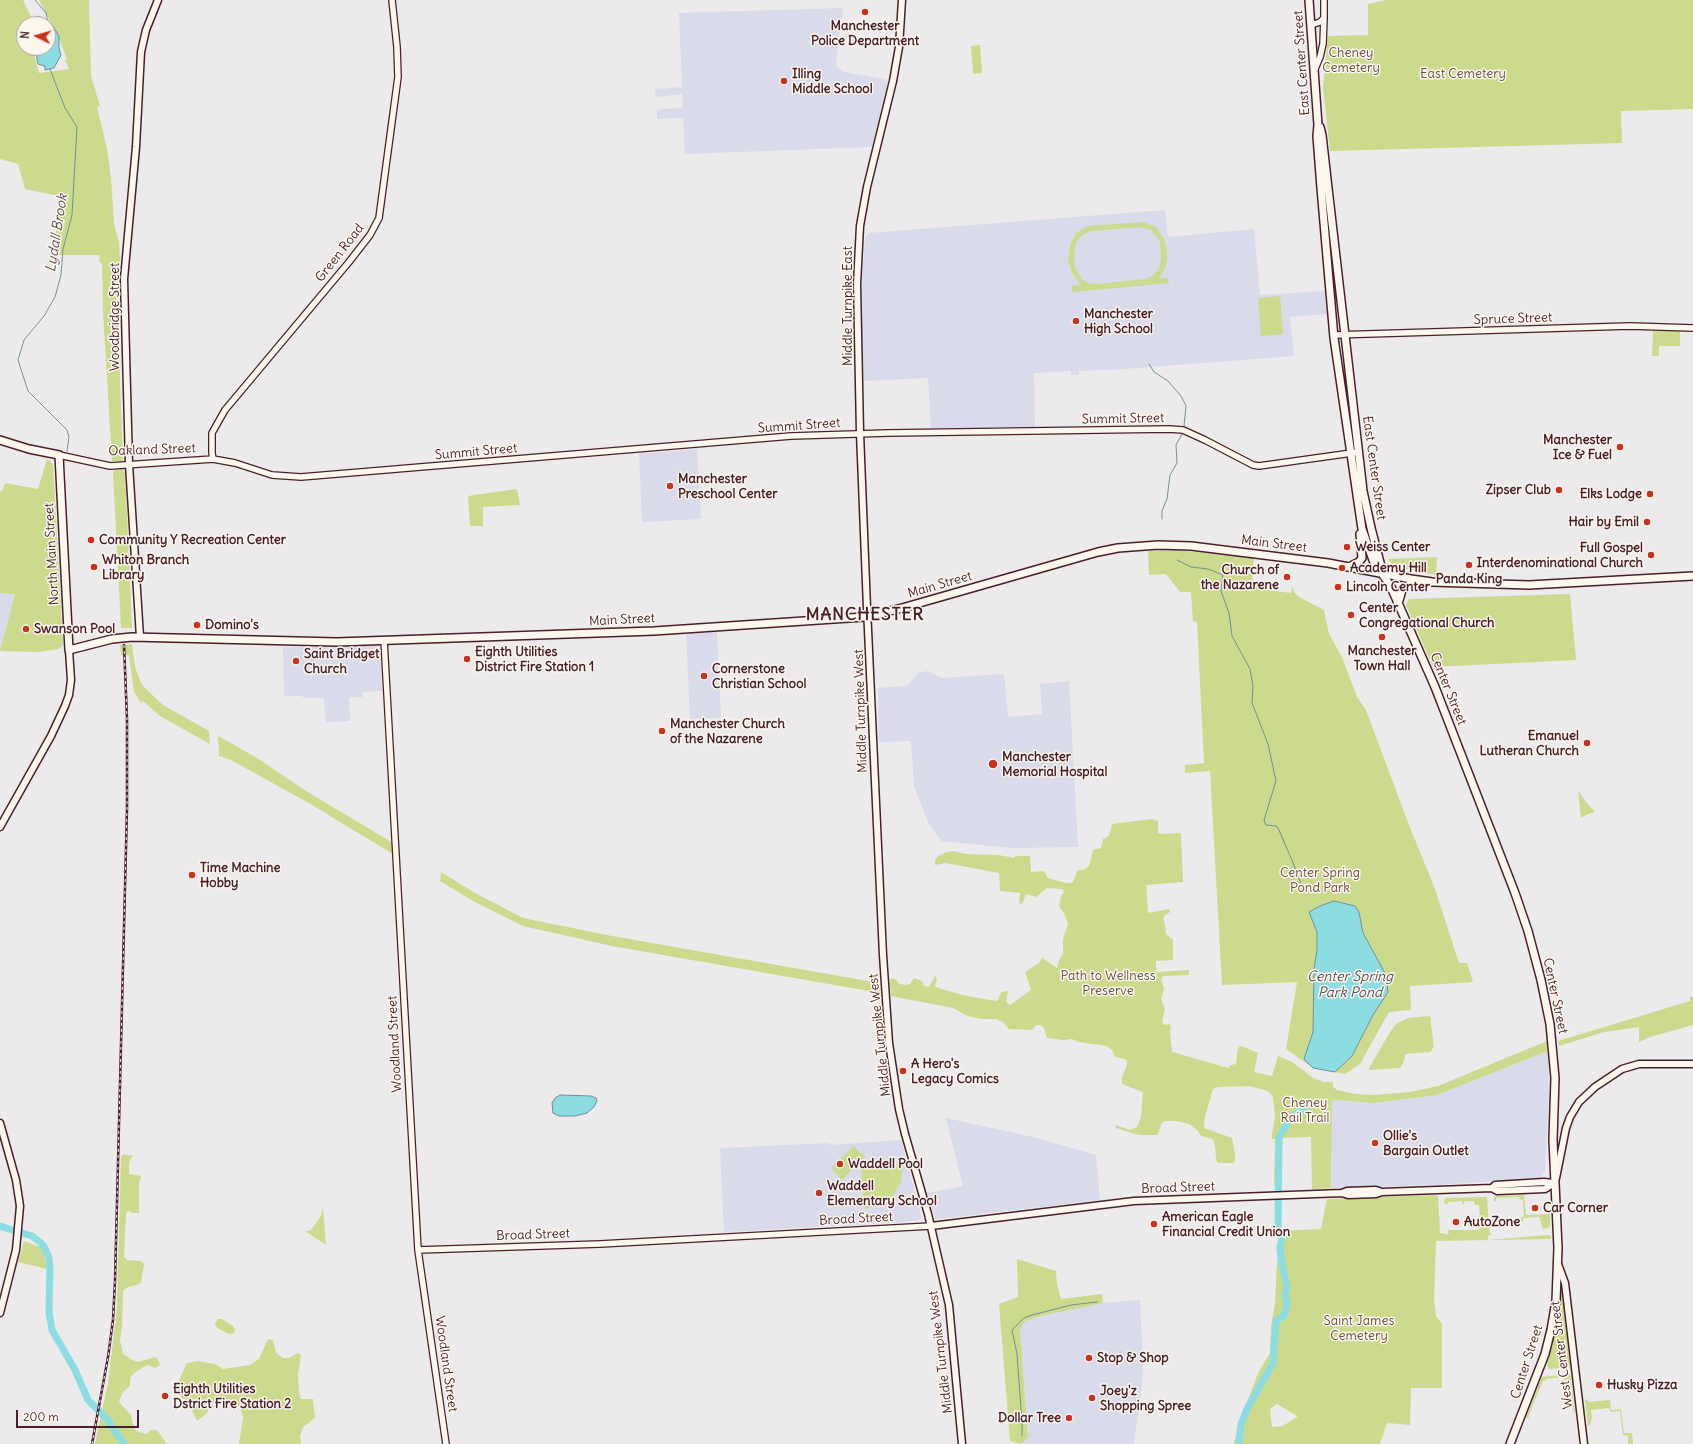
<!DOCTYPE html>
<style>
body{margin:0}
#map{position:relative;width:1693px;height:1444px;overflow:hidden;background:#eceaeb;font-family:Delius,sans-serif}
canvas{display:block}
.north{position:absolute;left:16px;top:16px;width:40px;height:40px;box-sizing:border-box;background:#fbf7ec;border:1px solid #b4a19f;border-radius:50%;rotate:275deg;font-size:11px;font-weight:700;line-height:16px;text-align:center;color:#4a1f2b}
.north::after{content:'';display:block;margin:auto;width:14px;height:18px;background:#c8321e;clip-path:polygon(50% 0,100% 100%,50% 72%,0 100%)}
.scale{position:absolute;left:16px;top:1410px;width:123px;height:18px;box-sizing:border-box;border:2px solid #4a1f2b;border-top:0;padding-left:5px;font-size:12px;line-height:14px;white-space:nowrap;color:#4a1f2b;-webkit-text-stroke:3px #fbf7ec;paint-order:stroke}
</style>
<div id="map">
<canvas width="1693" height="1444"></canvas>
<div class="north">N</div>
<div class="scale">200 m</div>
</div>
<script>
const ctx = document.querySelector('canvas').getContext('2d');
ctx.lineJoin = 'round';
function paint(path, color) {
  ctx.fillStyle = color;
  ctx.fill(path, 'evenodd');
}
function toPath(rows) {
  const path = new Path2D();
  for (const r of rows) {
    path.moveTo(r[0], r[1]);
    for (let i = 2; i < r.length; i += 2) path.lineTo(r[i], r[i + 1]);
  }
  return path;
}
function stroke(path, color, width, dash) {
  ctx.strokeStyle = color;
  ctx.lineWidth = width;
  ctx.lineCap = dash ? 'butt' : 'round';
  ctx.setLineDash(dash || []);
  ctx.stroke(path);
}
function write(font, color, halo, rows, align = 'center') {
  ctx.font = font + ' Delius,sans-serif';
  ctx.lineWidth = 3;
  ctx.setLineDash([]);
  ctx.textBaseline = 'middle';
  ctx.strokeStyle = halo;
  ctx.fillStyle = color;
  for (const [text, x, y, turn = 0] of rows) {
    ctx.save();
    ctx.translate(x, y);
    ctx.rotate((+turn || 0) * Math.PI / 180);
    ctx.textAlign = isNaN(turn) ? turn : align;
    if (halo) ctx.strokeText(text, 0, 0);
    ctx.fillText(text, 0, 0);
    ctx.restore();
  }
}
const built = toPath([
 [843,8,836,61,837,67,844,72,888,80,872,147,685,154,683,118,657,119,657,110,683,107,682,94,656,97,655,89,682,87,679,13],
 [1165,210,1168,237,1254,229,1260,295,1325,291,1327,314,1290,317,1294,356,1124,369,1079,371,1079,375,1071,375,1071,371,1034,373,1035,427,931,428,928,378,864,381,861,345,862,278,865,238,869,233],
 [697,449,701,519,642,522,639,454],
 [0,593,15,594,0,651],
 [717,632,721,718,690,719,686,633],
 [377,646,380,650,382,691,363,692,363,697,349,697,350,721,326,722,324,698,303,698,303,696,284,696,283,647],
 [928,671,941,678,1004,674,1008,717,1042,714,1040,684,1069,681,1078,847,1011,848,941,841,928,822,914,786,911,741,879,742,878,688,907,686,918,673],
 [1548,1051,1549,1092,1545,1171,1541,1178,1435,1185,1331,1188,1332,1102,1335,1100,1374,1103,1437,1095],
 [946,1118,1033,1137,1096,1155,1100,1200,938,1219,935,1218,927,1193,963,1186],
 [901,1140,922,1219,903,1222,724,1232,720,1148,829,1143,830,1145],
 [1140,1300,1143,1365,1142,1385,1134,1444,1021,1444,1028,1437,1020,1329,1025,1321,1041,1316,1103,1303]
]);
const green = toPath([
 [0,0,23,0,32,19,30,24,24,24,24,48,32,48,39,73,69,69,65,60,67,59,60,41,39,0,89,0,91,76,100,106,97,107,107,149,111,177,114,224,119,242,120,261,116,280,123,460,120,461,112,461,103,311,102,263,100,263,99,255,54,255,59,196,25,189,18,164,0,159],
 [1387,0,1693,0,1693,109,1621,111,1622,143,1330,151,1323,88,1328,36,1368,35,1368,4],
 [980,45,982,73,973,74,971,46],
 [1143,222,1156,227,1164,239,1167,250,1167,260,1165,269,1159,278,1168,278,1169,283,1072,292,1071,286,1081,285,1072,273,1068,259,1070,245,1076,233,1088,226],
 [1140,227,1151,230,1160,242,1161,260,1159,268,1154,275,1146,279,1097,284,1088,283,1082,279,1075,268,1074,255,1076,243,1082,235,1092,231],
 [1280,296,1283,334,1261,336,1258,298],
 [1653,330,1680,331,1680,346,1659,346,1659,356,1652,356],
 [47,459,53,464,63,645,59,649,38,652,0,651,15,594,0,593,0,491,2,491,5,483,38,489],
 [123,469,125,472,132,628,121,628,113,472,115,470],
 [517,489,520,505,483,507,483,526,470,526,468,496],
 [1174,550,1254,558,1252,581,1259,589,1291,593,1292,586,1294,592,1299,597,1324,610,1329,634,1342,657,1357,697,1366,710,1409,825,1435,889,1459,963,1467,963,1473,982,1410,986,1411,1010,1389,1012,1360,1064,1345,1074,1313,1068,1286,1049,1297,982,1222,985,1210,771,1185,773,1185,765,1204,763,1197,622,1193,621,1191,592,1180,592,1166,574,1149,575,1148,551],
 [1437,557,1436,575,1394,567,1388,559],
 [1570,594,1576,660,1433,667,1406,605,1409,599],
 [132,644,135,667,141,683,146,689,163,705,209,731,210,744,160,716,142,700,142,704,134,692,129,655,121,655,120,645],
 [218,736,257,758,306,791,393,843,393,854,307,802,231,760,219,756],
 [1578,790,1586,802,1595,812,1588,814,1581,818],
 [1152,819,1158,821,1158,833,1160,834,1181,833,1183,882,1146,885,1148,913,1170,909,1170,912,1165,915,1163,919,1165,924,1166,934,1173,940,1173,960,1156,961,1156,972,1189,970,1189,975,1163,976,1161,979,1164,989,1161,999,1165,1009,1162,1022,1164,1025,1169,1024,1171,1026,1170,1032,1172,1052,1228,1068,1231,1065,1236,1064,1238,1048,1241,1046,1258,1053,1254,1072,1272,1076,1278,1056,1292,1062,1313,1078,1324,1082,1333,1082,1333,1087,1337,1090,1355,1094,1374,1095,1410,1092,1438,1086,1547,1041,1548,1051,1437,1095,1374,1103,1335,1100,1332,1102,1331,1188,1312,1189,1311,1137,1282,1138,1280,1154,1281,1182,1275,1186,1274,1184,1275,1139,1272,1139,1272,1134,1275,1117,1273,1097,1268,1091,1249,1086,1218,1087,1213,1089,1205,1116,1204,1128,1232,1138,1235,1155,1235,1161,1233,1163,1219,1163,1217,1162,1216,1158,1215,1146,1213,1139,1201,1136,1197,1130,1189,1124,1177,1121,1165,1121,1162,1123,1157,1135,1139,1135,1116,1128,1115,1126,1116,1125,1130,1130,1137,1127,1141,1117,1143,1092,1122,1084,1122,1077,1127,1065,1127,1061,1125,1059,1115,1057,1112,1050,1107,1046,1078,1042,1072,1039,1063,1040,1047,1038,1044,1028,1040,1025,1036,1025,1032,1030,1009,1029,1003,1022,996,1019,981,1019,968,1016,953,1008,891,996,890,984,891,978,897,980,899,984,907,985,910,984,914,978,922,981,924,986,929,987,935,976,937,978,935,987,962,995,996,1001,998,1000,1001,992,1008,991,1006,1002,1010,1005,1031,990,1025,972,1039,963,1042,958,1057,968,1059,960,1063,954,1063,939,1068,924,1064,913,1059,906,1061,897,1064,892,1062,889,1047,888,1036,897,1026,894,1022,904,1019,903,1020,893,1000,891,999,873,946,863,935,865,935,860,938,856,947,852,954,851,965,854,998,855,1015,858,1015,856,1030,856,1031,872,1044,871,1048,878,1066,883,1072,883,1074,880,1077,871,1085,869,1089,866,1093,850,1101,848,1103,839,1109,836,1112,824],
 [441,872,475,893,523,918,612,936,879,983,880,993,612,946,523,926,471,900,440,881],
 [1690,997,1693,997,1693,1025,1650,1037,1639,1042,1639,1027,1604,1032,1559,1046,1558,1041,1690,1001],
 [1430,1016,1434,1047,1430,1052,1405,1054,1404,1061,1400,1068,1368,1070,1390,1032,1396,1024,1408,1018],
 [854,1146,865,1157,842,1180,831,1168],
 [123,1154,133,1156,129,1162,129,1174,141,1176,139,1183,139,1213,133,1213,128,1211,126,1213,124,1257,127,1260,141,1261,144,1264,141,1283,137,1285,128,1287,123,1291,122,1327,120,1340,123,1354,134,1361,138,1362,155,1357,157,1358,160,1365,155,1368,147,1365,134,1373,130,1378,130,1386,123,1392,119,1402,131,1415,132,1421,136,1431,146,1434,151,1430,157,1430,167,1444,95,1444,108,1383,117,1308,121,1157],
 [903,1164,901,1182,892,1198,878,1206,864,1209,861,1170,863,1167],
 [1435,1195,1438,1196,1440,1233,1444,1233,1446,1235,1449,1233,1447,1230,1476,1230,1480,1229,1480,1221,1476,1220,1476,1219,1480,1218,1479,1205,1475,1205,1474,1201,1465,1201,1463,1205,1462,1201,1448,1202,1447,1205,1444,1203,1445,1198,1487,1197,1489,1229,1491,1235,1488,1236,1488,1240,1547,1235,1551,1236,1551,1239,1436,1241,1434,1300,1436,1316,1442,1324,1442,1388,1411,1388,1410,1425,1387,1423,1380,1444,1234,1444,1238,1425,1259,1371,1270,1353,1271,1326,1275,1303,1277,1262,1281,1261,1280,1231,1321,1229,1327,1199],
 [1277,1404,1297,1416,1297,1417,1283,1426,1272,1427,1270,1409],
 [1524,1195,1526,1215,1550,1214,1550,1226,1548,1228,1543,1229,1539,1217,1523,1218,1523,1222,1521,1221,1521,1217,1524,1217,1523,1200,1520,1200,1519,1197,1496,1198,1496,1201,1494,1201,1494,1196],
 [323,1207,326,1245,305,1231,308,1231,311,1230,321,1216],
 [24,1241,43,1248,47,1269,18,1262],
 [1017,1259,1056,1271,1057,1284,1061,1299,1102,1294,1103,1303,1041,1316,1025,1321,1020,1329,1028,1437,1021,1444,1010,1441,999,1304,1018,1297],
 [1561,1288,1571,1365,1569,1367,1549,1369,1547,1365,1557,1325],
 [218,1319,222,1319,233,1326,235,1329,234,1333,229,1334,217,1328,215,1323],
 [268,1339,273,1340,276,1353,283,1358,289,1358,298,1353,301,1355,298,1374,299,1392,301,1399,313,1399,315,1418,303,1427,300,1436,301,1444,239,1444,243,1417,240,1407,232,1401,219,1399,211,1403,207,1413,197,1421,192,1410,177,1391,177,1385,187,1363,197,1361,215,1364,223,1369,250,1365,259,1359],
 [1570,1374,1575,1413,1570,1414,1574,1413,1569,1381,1565,1381,1564,1377,1546,1379,1545,1381,1543,1381,1528,1417,1531,1419,1526,1418,1542,1377],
 [1588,1399,1588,1402,1610,1400,1611,1410,1621,1409,1624,1433,1632,1433,1633,1444,1628,1444,1628,1436,1623,1435,1620,1411,1611,1412,1609,1408,1591,1410,1592,1418,1590,1425,1588,1426,1585,1400]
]);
const water = toPath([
 [48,21,53,26,59,36,59,48,61,55,54,68,45,70,45,66,38,64,35,48,48,48,48,24,47,22,48,21],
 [1334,901,1355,906,1359,912,1363,933,1386,975,1388,992,1373,1015,1352,1056,1335,1072,1313,1068,1304,1059,1313,1032,1314,968,1317,951,1317,932,1309,912,1320,906,1334,901],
 [560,1095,591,1096,596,1098,597,1101,594,1107,587,1113,575,1116,559,1116,553,1113,552,1103,555,1098,560,1095]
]);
const stream = toPath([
 [35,0,46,13,48,23],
 [50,69,65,108,77,127,72,215,63,249,61,275,55,297,44,316,24,340,18,360,28,391,67,430,69,437,67,451],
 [1149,364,1154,372,1168,381,1181,396,1186,406,1184,426],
 [1162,519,1162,511,1167,499,1170,475,1177,463,1176,445,1182,434],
 [1177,560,1191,567,1208,569,1223,575,1221,591,1229,613,1232,636,1250,669,1253,686,1252,703,1268,744,1276,781,1264,820,1266,825,1276,826,1278,828,1294,865,1302,887],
 [1022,1436,1022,1422,1017,1354,1012,1330,1024,1318,1032,1315,1071,1305,1097,1302]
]);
const river = toPath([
 [0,1226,32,1236,41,1243,45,1248,49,1258,50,1268,49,1312,52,1330,75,1370,88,1400,106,1418,124,1444],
 [1239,1444,1241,1424,1247,1409,1273,1363,1276,1321,1284,1315,1286,1309,1287,1302,1285,1295,1287,1287,1281,1259,1280,1247,1282,1239,1278,1231,1279,1137,1286,1125,1297,1113,1303,1111,1309,1102]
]);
const tertiary = toPath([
 [1311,25,1320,22,1324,18,1324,0],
 [1315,69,1320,57,1323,44,1324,18],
 [1334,335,1630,326,1693,328],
 [59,455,110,466,213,459,235,463,272,475,301,477,791,436,888,433,1169,429,1183,430,1205,440,1253,465,1259,466,1359,452],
 [213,459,212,453,212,433,225,410,349,262,370,235,379,218,398,77,397,47,392,0],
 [384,640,418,1250,446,1444],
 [418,1250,600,1244,931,1226]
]);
const secondary = toPath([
 [902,0,899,47,893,81,867,187,860,226,857,284,860,433,867,608,883,955,889,1043,899,1109,905,1134,928,1214,949,1305,962,1444],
 [140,637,129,464,124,279,136,147,141,52,146,30,158,0],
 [0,827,51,736,65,706,69,695,71,680,69,650],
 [0,1123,16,1180,20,1206,16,1250,0,1313],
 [1556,1178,1566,1128,1570,1117,1579,1102,1595,1087,1622,1069,1639,1064,1693,1064],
 [1492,1188,1495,1185,1544,1182,1554,1183],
 [1342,1193,1347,1191,1376,1190,1382,1192,1492,1188,1497,1191,1545,1189,1554,1183],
 [931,1226,1134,1201,1342,1193,1348,1195,1376,1194,1382,1192],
 [1558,1264,1565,1283,1584,1444]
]);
const primary = toPath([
 [1309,0,1318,125,1317,136,1321,188,1334,338,1362,529,1373,560,1391,587,1435,687,1515,893,1528,931,1541,980,1550,1024,1555,1078,1553,1140,1558,1248,1556,1301,1551,1330,1545,1354,1510,1444],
 [1320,127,1322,135,1328,188,1363,491,1371,528,1383,574],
 [0,440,29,449,59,455,69,650,112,639,132,637,337,642,654,631,864,617,902,608,1098,552,1118,548,1158,545,1191,546,1328,563,1411,579,1432,582,1529,585,1693,576],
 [1349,567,1359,562,1362,558,1360,534],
 [1398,604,1402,590,1416,580]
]);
const rail = toPath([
 [92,1444,108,1357,113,1320,115,1281,127,809,127,719,124,645]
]);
const markers = [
 [865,12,4,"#c8321e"],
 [784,81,4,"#c8321e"],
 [1076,321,4,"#c8321e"],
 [1620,447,4,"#c8321e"],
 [670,486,4,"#c8321e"],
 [1559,490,4,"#c8321e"],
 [1650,494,4,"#c8321e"],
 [1647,522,4,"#c8321e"],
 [91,540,4,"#c8321e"],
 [1347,547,4,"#c8321e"],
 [1651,555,4,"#c8321e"],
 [1469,565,4,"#c8321e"],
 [94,567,4,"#c8321e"],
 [1342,568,4,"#c8321e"],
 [1287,577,4,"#c8321e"],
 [1338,587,4,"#c8321e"],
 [1351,615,4,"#c8321e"],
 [197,625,4,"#c8321e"],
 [26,629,4,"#c8321e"],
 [1382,637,4,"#c8321e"],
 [467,659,4,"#c8321e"],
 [296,661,4,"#c8321e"],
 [704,676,4,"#c8321e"],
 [662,731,4,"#c8321e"],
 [1587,743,4,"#c8321e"],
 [993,764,5,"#c8321e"],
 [192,875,4,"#c8321e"],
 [903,1071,4,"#c8321e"],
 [1375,1143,4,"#c8321e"],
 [840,1164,4,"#c8321e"],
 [819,1193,4,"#c8321e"],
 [1535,1208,4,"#c8321e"],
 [1456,1222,4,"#c8321e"],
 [1154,1224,4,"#c8321e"],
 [1089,1358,4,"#c8321e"],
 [1599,1385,4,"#c8321e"],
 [165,1396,4,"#c8321e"],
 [1092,1398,4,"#c8321e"],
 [1069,1418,4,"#c8321e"]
];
const poiNames = [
 ["Manchester",865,26,"center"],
 ["Police Department",865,41,"center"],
 ["Illing",792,74],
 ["Middle School",792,89],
 ["Manchester",1084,314],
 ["High School",1084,329],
 ["Manchester",1612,440,"right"],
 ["Ice & Fuel",1612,455,"right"],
 ["Manchester",678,479],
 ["Preschool Center",678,494],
 ["Zipser Club",1551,490,"right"],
 ["Elks Lodge",1642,494,"right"],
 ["Hair by Emil",1639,522,"right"],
 ["Community Y Recreation Center",99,540],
 ["Weiss Center",1355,547],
 ["Full Gospel",1643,548,"right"],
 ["Interdenominational Church",1643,563,"right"],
 ["Whiton Branch",102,560],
 ["Library",102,575],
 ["Academy Hill",1350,568],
 ["Church of",1279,570,"right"],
 ["the Nazarene",1279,585,"right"],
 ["Panda King",1469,579,"center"],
 ["Lincoln Center",1346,587],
 ["Center",1359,608],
 ["Congregational Church",1359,623],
 ["Domino's",205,625],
 ["Swanson Pool",34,629],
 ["Manchester",1382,651,"center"],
 ["Town Hall",1382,666,"center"],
 ["Eighth Utilities",475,652],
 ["District Fire Station 1",475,667],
 ["Saint Bridget",304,654],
 ["Church",304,669],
 ["Cornerstone",712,669],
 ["Christian School",712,684],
 ["Manchester Church",670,724],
 ["of the Nazarene",670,739],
 ["Emanuel",1579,736,"right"],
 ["Lutheran Church",1579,751,"right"],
 ["Manchester",1002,757],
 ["Memorial Hospital",1002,772],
 ["Time Machine",200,868],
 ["Hobby",200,883],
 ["A Hero's",911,1064],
 ["Legacy Comics",911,1079],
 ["Ollie's",1383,1136],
 ["Bargain Outlet",1383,1151],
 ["Waddell Pool",848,1164],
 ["Waddell",827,1186],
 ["Elementary School",827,1201],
 ["Car Corner",1543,1208],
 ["American Eagle",1162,1217],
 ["Financial Credit Union",1162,1232],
 ["AutoZone",1464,1222],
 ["Stop & Shop",1097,1358],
 ["Husky Pizza",1607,1385],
 ["Eighth Utilities",173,1389],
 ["Dstrict Fire Station 2",173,1404],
 ["Joey'z",1100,1391],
 ["Shopping Spree",1100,1406],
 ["Dollar Tree",1061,1418,"right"]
];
const parkNames = [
 ["Cheney",1351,53],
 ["Cemetery",1351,68],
 ["East Cemetery",1463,74],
 ["Center Spring",1320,873],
 ["Pond Park",1320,888],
 ["Path to Wellness",1108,976],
 ["Preserve",1108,991],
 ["Cheney",1305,1103],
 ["Rail Trail",1305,1118],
 ["Saint James",1359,1321],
 ["Cemetery",1359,1336]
];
const streetNames = [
 ["East Center Street",1302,63,-94],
 ["Green Road",340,253,-52],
 ["Middle Turnpike East",848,306,-90],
 ["Woodbridge Street",115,317,-90],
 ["Spruce Street",1513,319,-2],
 ["Summit Street",1123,419,-1],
 ["Summit Street",799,426,-4],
 ["Oakland Street",152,450,-2],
 ["Summit Street",476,452,-5],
 ["East Center Street",1374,468,82],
 ["Main Street",1274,544,7],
 ["North Main Street",52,554,-93],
 ["Main Street",940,585,-16],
 ["Main Street",622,620,-3],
 ["Center Street",1448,689,68],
 ["Middle Turnpike West",861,711,-92],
 ["Center Street",1555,996,78],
 ["Middle Turnpike West",880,1035,-96],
 ["Woodland Street",395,1044,-93],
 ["Broad Street",1178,1188,-2],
 ["Broad Street",856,1219,-3],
 ["Broad Street",533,1235,-2],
 ["Middle Turnpike West",941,1352,-97],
 ["West Center Street",1562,1355,-97],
 ["Center Street",1527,1362,-72],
 ["Woodland Street",446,1364,82]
];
const waterNames = [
 ["Lydall Brook",57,233,-81],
 ["Center Spring",1350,977],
 ["Park Pond",1350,993]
];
const districtNames = [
 ["MANCHESTER",865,615]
];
paint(built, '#d9daea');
paint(green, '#cbda8d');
paint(water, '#8bdde2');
stroke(water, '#719199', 1);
stroke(stream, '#719199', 1);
stroke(river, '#8bdde2', 7);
stroke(tertiary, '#4a1f2b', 8);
stroke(secondary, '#4a1f2b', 9);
stroke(primary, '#4a1f2b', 10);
stroke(tertiary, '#fbf7ec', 5.5);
stroke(secondary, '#fbf7ec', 6);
stroke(primary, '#fbf7ec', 7);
stroke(rail, '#4a1f2b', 2.5);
stroke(rail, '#fbf7ec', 1, [3]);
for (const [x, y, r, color] of markers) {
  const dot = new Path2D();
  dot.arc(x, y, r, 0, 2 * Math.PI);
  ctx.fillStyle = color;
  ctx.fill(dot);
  stroke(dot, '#fbf7ec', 1.5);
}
write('bold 13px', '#4a1f2b', '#fbf7ec', poiNames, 'left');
write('13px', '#6a4e44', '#fbf7ec', parkNames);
write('13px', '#4a1f2b', '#fbf7ec', streetNames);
write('italic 14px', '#5a4e59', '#fbf7ec', waterNames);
ctx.letterSpacing = '1px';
write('bold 17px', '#4a1f2b', '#fbf7ec', districtNames);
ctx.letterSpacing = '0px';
</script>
